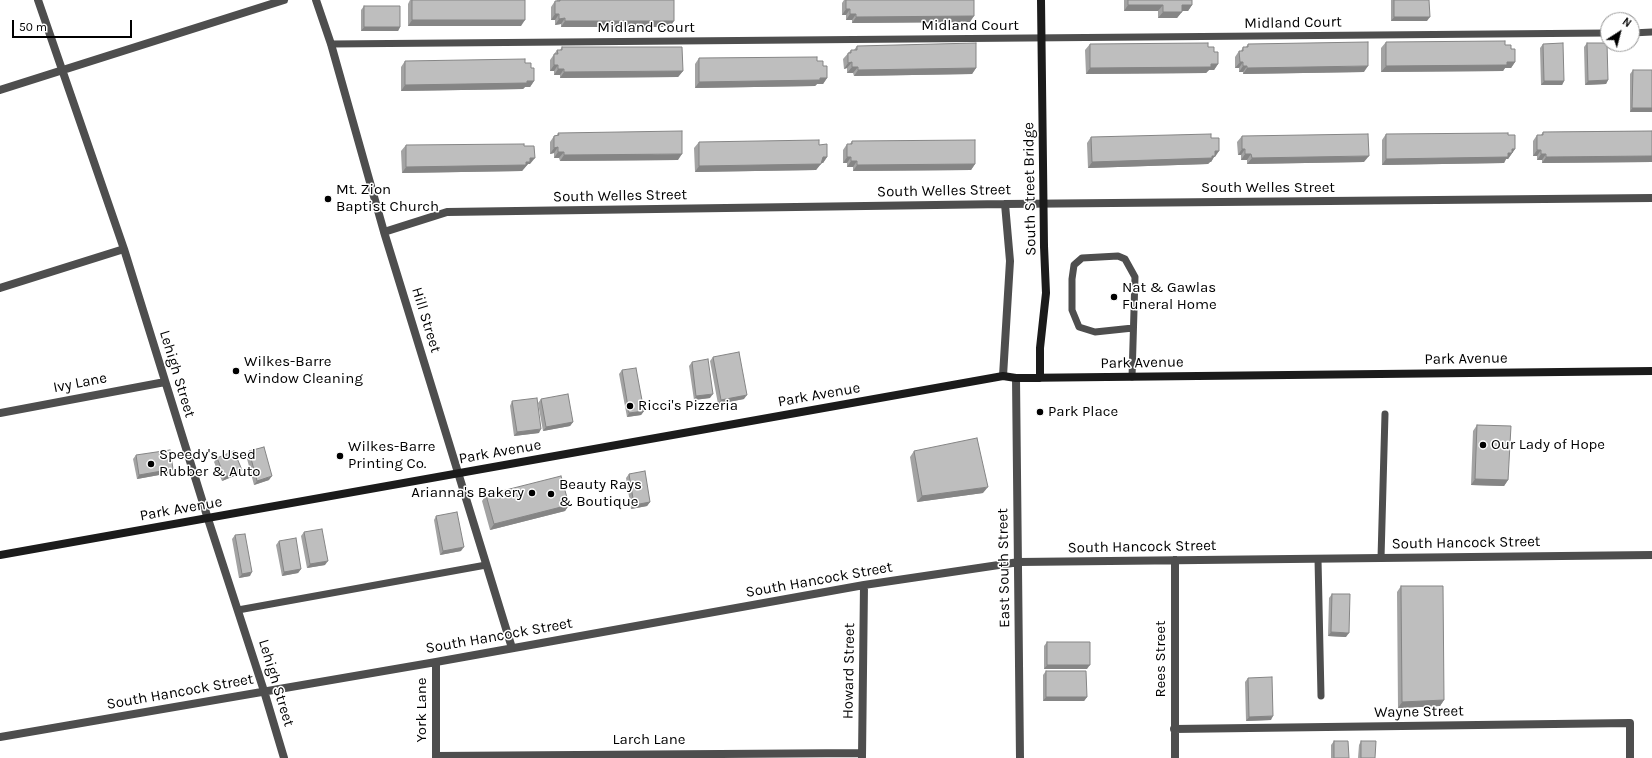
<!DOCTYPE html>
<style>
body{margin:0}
#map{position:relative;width:1652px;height:758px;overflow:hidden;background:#fff;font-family:Karla,sans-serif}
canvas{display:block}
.north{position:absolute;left:1600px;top:12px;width:40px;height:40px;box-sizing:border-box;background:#fff;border:1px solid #999;border-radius:50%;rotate:36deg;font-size:11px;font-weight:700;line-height:16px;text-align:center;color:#000}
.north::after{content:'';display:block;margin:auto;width:14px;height:18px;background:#000;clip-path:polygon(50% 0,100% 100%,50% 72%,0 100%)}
.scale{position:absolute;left:12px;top:20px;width:120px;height:18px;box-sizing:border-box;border:2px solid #000;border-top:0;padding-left:5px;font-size:12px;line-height:14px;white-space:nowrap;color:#000;-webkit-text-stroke:3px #fff;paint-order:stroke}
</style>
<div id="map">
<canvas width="1652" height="758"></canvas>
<div class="north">N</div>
<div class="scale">50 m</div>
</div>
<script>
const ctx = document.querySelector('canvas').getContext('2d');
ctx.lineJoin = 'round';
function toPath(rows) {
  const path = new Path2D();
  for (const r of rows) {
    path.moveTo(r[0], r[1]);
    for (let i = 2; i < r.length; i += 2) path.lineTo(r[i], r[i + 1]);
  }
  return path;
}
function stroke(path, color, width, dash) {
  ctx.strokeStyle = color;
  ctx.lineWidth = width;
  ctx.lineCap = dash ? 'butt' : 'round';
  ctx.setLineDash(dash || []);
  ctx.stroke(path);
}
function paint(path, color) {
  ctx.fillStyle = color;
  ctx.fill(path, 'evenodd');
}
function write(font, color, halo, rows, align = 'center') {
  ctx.font = font + ' Karla,sans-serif';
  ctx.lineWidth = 3;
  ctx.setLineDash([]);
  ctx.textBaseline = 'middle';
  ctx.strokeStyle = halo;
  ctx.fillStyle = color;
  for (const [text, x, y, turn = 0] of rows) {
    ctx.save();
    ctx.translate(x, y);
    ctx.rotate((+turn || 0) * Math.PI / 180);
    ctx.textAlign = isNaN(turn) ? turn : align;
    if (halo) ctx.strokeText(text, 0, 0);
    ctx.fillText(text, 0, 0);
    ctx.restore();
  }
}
const lane = toPath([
 [1632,33,1652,32],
 [331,44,1608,33],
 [1132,377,1135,277,1125,259,1118,256,1082,258,1074,265,1072,279,1072,310,1079,327,1095,332,1133,328],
 [1381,558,1385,414],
 [1318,559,1321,696],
 [238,610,486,565]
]);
const street = toPath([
 [38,0,124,249,208,519,264,691,284,758],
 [316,0,331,44,384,232,512,648],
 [0,90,284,0],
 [384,232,447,212,1005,204,1652,198],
 [0,288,124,249],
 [1003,376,1010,261,1005,204],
 [1016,378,1020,758],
 [0,413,165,382],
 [436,662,436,758],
 [1174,729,1630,723,1630,758],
 [0,737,436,662,864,585,1019,562,1652,555],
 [436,756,862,753],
 [862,757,864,585],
 [1175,758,1175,560]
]);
const secondary = toPath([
 [1040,378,1040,348,1046,293,1044,246],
 [0,555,1003,376,1016,378,1652,371]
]);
const secondaryBridge = toPath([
 [1041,0,1044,246]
]);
const wall = toPath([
 [410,0,525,0,521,26,408,26,408,4],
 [557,0,674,0,670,27,561,27,561,24,555,25,555,20,551,20,551,7,555,1,556,1],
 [844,0,974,0,970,22,852,23,852,20,846,20,846,15,842,15,842,3],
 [1124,0,1192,0,1192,5,1188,11,1182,11,1177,18,1158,18,1158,11,1124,11],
 [1391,0,1429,0,1427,21,1391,21],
 [364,6,400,27,398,31,361,31,361,10],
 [1386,42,1505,45,1511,49,1515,62,1511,68,1505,68,1503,71,1381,72,1381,48],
 [1587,43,1608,80,1606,84,1585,85,1584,47],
 [1090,44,1208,47,1214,52,1218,64,1214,70,1209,70,1206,73,1086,74,1085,50],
 [1248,44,1364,72,1243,74,1243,72,1239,72,1239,68,1235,68,1235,57,1239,51,1241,51,1243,47,1246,47],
 [1543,44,1564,81,1562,85,1541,85,1540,48],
 [857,46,976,68,972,74,854,76,853,73,847,73,847,68,844,69,843,59,851,50,854,50],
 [562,47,683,71,678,77,560,78,560,75,554,75,554,71,550,71,550,60,557,50,560,50],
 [699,58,817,61,823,66,827,78,823,84,817,84,815,86,695,88,695,64],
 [405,61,525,63,531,68,534,81,530,87,525,87,523,89,401,91,401,67],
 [1633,70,1652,112,1630,112,1630,74],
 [1652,131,1652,162,1542,163,1542,160,1537,160,1537,156,1533,156,1533,141,1537,135,1541,135,1543,132],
 [558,133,678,160,560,161,559,158,554,158,554,153,550,154,550,142,554,136,557,135],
 [1386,134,1508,135,1515,149,1508,159,1506,159,1504,163,1382,165,1382,140],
 [1242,136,1364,162,1247,164,1247,160,1241,160,1241,155,1238,155,1237,142],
 [1091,137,1211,138,1215,157,1214,157,1211,162,1210,162,1208,164,1088,168,1087,143],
 [852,141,975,164,971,170,853,171,853,167,847,167,847,163,843,163,843,150,847,144,850,144],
 [699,142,819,145,827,157,823,163,821,163,816,170,695,172,694,148],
 [406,145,524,146,530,164,528,164,522,171,402,173,401,151],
 [713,357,744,399,718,404,710,361],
 [692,362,710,398,694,400,689,366],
 [622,370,644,411,641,415,627,417,619,374],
 [541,399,573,422,570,426,543,431,538,403],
 [512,401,539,433,514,436,510,406],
 [1477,425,1508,480,1504,486,1471,485,1473,431],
 [249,451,269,480,254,485,246,455],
 [914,451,983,493,917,502,910,457],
 [136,455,170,473,137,479,133,459],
 [217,458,242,470,239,474,222,481,214,462],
 [629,474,650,502,647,506,631,509,626,478],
 [486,495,569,505,565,511,490,530,482,501],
 [436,516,461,551,440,555,434,520],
 [304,532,325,565,307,568,301,536],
 [235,535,250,576,239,578,232,539],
 [279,541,301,569,298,573,282,576,276,545],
 [1401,586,1444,700,1440,706,1398,708,1397,592],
 [1332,594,1346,637,1328,636,1329,598],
 [1047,642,1087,669,1044,669,1044,646],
 [1046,671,1087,697,1084,701,1043,701,1043,675],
 [1248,678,1271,720,1246,721,1245,682],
 [1334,741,1349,758,1331,758,1331,745],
 [1361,741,1375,758,1358,758,1359,745]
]);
const shadedWall = toPath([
 [1128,5,1163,5,1158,11,1124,11],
 [1182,5,1192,5,1188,11,1177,11],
 [846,9,850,9,846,15,842,15],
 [1163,12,1182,12,1177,18,1158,18],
 [555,14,559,14,555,20,551,20],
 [850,14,856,14,852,20,846,20],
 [974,16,970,22,852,23,856,17],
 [1394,17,1430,17,1427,21,1391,21],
 [565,18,561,24,555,25,559,19],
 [412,20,525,20,521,26,408,26],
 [565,21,674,21,670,27,561,27],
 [364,27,400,27,398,31,361,31],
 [852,62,847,68,844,69,848,63],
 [1240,62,1243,62,1239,68,1235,68],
 [1507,62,1515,62,1511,68,1505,68,1503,71,1381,72,1386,66],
 [1218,64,1214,70,1209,70,1206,73,1086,74,1090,68],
 [554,65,558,65,554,71,550,71],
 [1243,66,1247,66,1243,72,1239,72],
 [1368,66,1364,72,1243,74,1247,68],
 [852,67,858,67,853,73,847,73],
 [976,68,972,74,854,76,858,70],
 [558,69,564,69,560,75,554,75],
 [683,71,678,77,560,78,564,72],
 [827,78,823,84,817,84,815,86,695,88,699,82],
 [1608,80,1606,84,1585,85,1588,81],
 [534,81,530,87,525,87,523,89,401,91,405,85],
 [1544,81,1564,81,1562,85,1541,85],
 [1632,108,1652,108,1652,112,1630,112],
 [558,147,554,153,550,154,554,148],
 [1242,149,1245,149,1241,155,1238,155],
 [1515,149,1508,159,1506,159,1504,163,1382,165,1386,159],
 [1537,150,1541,150,1537,156,1533,156],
 [1215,151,1219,151,1215,157,1214,157,1211,162,1210,162,1208,164,1088,168,1092,162],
 [558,152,564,152,559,158,554,158],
 [682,154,678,160,560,161,564,155],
 [1245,154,1251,154,1247,160,1241,160],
 [1541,154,1546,154,1542,160,1537,160],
 [1369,156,1364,162,1247,164,1252,158],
 [1652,156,1652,162,1542,163,1546,157],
 [823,157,827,157,823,163,819,163],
 [847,157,851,157,847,163,843,163],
 [530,158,535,158,530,164,528,164,522,171,402,173,406,167],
 [851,161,857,161,853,167,847,167],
 [821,164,816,170,695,172,699,166],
 [975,164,971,170,853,171,857,165],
 [713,394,710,398,694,400,696,396],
 [747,395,744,399,718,404,721,400],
 [644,411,641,415,627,417,629,413],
 [573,422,570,426,543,431,546,427],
 [541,429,539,433,514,436,517,432],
 [173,469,170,473,137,479,139,475],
 [242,470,239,474,222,481,225,477],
 [272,476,269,480,254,485,257,481],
 [1475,479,1508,480,1504,486,1471,485],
 [988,487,983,493,917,502,922,496],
 [650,502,647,506,631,509,634,505],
 [569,505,565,511,490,530,494,524],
 [464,547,461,551,440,555,443,551],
 [328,561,325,565,307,568,310,564],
 [301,569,298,573,282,576,284,572],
 [252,572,250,576,239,578,242,574],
 [1331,632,1349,633,1346,637,1328,636],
 [1047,665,1090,665,1087,669,1044,669],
 [1046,697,1087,697,1084,701,1043,701],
 [1444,700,1440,706,1398,708,1402,702],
 [1273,716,1271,720,1246,721,1249,717]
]);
const building = toPath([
 [412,0,525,0,525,20,412,20,412,0],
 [560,0,674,0,674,21,565,21,565,18,559,19,559,14,555,14,555,1,560,1,560,0],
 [846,0,974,0,974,16,856,17,856,14,850,14,850,9,846,9,846,0],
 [1128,0,1192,0,1192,5,1182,5,1182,12,1163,12,1163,5,1128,5,1128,0],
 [1394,0,1429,0,1430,17,1394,17,1394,0],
 [364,6,400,6,400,27,364,27,364,6],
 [1505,41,1505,45,1511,45,1511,49,1515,49,1515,62,1507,62,1507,65,1386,66,1386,42,1505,41],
 [1368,42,1368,66,1247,68,1247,66,1243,66,1243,62,1240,62,1239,51,1243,51,1243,47,1248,47,1248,44,1368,42],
 [976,43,976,68,858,70,858,67,852,67,852,62,848,63,848,53,851,53,851,50,857,50,857,46,976,43],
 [1208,43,1208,47,1214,47,1214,52,1218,52,1218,64,1211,64,1211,67,1090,68,1090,44,1208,43],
 [1563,43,1564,81,1544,81,1543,44,1563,43],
 [1587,43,1607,43,1608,80,1588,81,1587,43],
 [562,47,682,47,683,71,564,72,564,69,558,69,558,65,554,65,554,54,558,54,557,50,562,50,562,47],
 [817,57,817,61,823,61,823,66,827,66,827,78,820,78,820,80,699,82,699,58,817,57],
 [525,59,525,63,531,63,531,68,534,68,534,81,527,81,527,83,405,85,405,61,525,59],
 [1633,70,1652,70,1652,108,1632,108,1633,70],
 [682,131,682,154,564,155,564,152,558,152,558,147,554,148,554,136,559,135,558,133,682,131],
 [1652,131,1652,156,1546,157,1546,154,1541,154,1541,150,1537,150,1537,135,1543,135,1543,132,1652,131],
 [1508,133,1508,135,1515,135,1515,149,1512,149,1512,153,1508,153,1508,157,1386,159,1386,134,1508,133],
 [1211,134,1211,138,1219,138,1219,151,1215,151,1215,156,1212,156,1212,158,1092,162,1091,137,1211,134],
 [1368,134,1369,156,1252,158,1251,154,1245,154,1245,149,1242,149,1242,136,1368,134],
 [819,140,819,145,827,144,827,157,823,157,821,164,699,166,699,142,819,140],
 [975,140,975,164,857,165,857,161,851,161,851,157,847,157,847,144,852,144,852,141,975,140],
 [524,144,524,146,534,146,535,158,530,158,530,162,526,162,526,165,406,167,406,145,524,144],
 [739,352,747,395,721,400,713,357,739,352],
 [708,359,713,394,696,396,692,362,708,359],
 [636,368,644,411,629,413,622,370,636,368],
 [568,394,573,422,546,427,541,399,568,394],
 [537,398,541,429,517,432,512,401,537,398],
 [1477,425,1511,426,1508,480,1475,479,1477,425],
 [977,438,988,487,922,496,914,451,977,438],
 [264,447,272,476,257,481,249,451,264,447],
 [170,450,173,469,139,475,136,455,170,450],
 [234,451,242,470,225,477,217,458,234,451],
 [645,471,650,502,634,505,629,474,645,471],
 [561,476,569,505,494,524,486,495,561,476],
 [457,512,464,547,443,551,436,516,457,512],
 [322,529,328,561,310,564,304,532,322,529],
 [245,534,252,572,242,574,235,535,245,534],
 [296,538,301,569,284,572,279,541,296,538],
 [1401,586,1443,586,1444,700,1402,702,1401,586],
 [1332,594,1350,594,1349,633,1331,632,1332,594],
 [1047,642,1090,642,1090,665,1047,665,1047,642],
 [1046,671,1086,671,1087,697,1046,697,1046,671],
 [1272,677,1273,716,1249,717,1248,678,1272,677],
 [1334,741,1348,741,1349,758,1334,758,1334,741],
 [1361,741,1376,741,1375,758,1361,758,1361,741]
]);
const markers = [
 [328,199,4,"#000"],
 [1114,297,4,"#000"],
 [236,371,4,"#000"],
 [630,406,4,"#000"],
 [1040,412,4,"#000"],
 [1483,445,4,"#000"],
 [340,456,4,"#000"],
 [151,464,4,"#000"],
 [532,493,4,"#000"],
 [551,494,4,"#000"]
];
const streetNames = [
 ["Midland Court",1293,23,-1],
 ["Midland Court",970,26],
 ["Midland Court",646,28],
 ["South Welles Street",1268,188],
 ["South Street Bridge",1030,189,-91],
 ["South Welles Street",944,191,-1],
 ["South Welles Street",620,196,-1],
 ["Hill Street",426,320,73],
 ["Park Avenue",1466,359,-1],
 ["Park Avenue",1142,363,-1],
 ["Lehigh Street",177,374,73],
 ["Ivy Lane",80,383,-11],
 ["Park Avenue",819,395,-10],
 ["Park Avenue",500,452,-10],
 ["Park Avenue",181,509,-10],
 ["South Hancock Street",1466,543,-1],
 ["South Hancock Street",1142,547,-1],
 ["East South Street",1004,568,-91],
 ["South Hancock Street",819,580,-10],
 ["South Hancock Street",499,636,-10],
 ["Rees Street",1161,659,-90],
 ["Howard Street",849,671,-89],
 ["Lehigh Street",276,683,73],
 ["South Hancock Street",180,692,-10],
 ["York Lane",422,710,-90],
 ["Wayne Street",1419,712,-1],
 ["Larch Lane",649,740]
];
const poiNames = [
 ["Mt. Zion",336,190],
 ["Baptist Church",336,207],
 ["Nat & Gawlas",1122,288],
 ["Funeral Home",1122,305],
 ["Wilkes-Barre",244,362],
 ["Window Cleaning",244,379],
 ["Ricci's Pizzeria",638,406],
 ["Park Place",1048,412],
 ["Our Lady of Hope",1491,445],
 ["Wilkes-Barre",348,447],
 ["Printing Co.",348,464],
 ["Speedy's Used",159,455],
 ["Rubber & Auto",159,472],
 ["Beauty Rays",559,485],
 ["& Boutique",559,502],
 ["Arianna's Bakery",524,493,"right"]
];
stroke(lane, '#4e4e4e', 7);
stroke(street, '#4e4e4e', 8);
stroke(secondary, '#1b1b1b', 8);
stroke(secondaryBridge, '#1b1b1b', 8);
paint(wall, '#a3a3a3');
paint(shadedWall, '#858585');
paint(building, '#bebebe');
stroke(building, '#858585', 1);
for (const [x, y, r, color] of markers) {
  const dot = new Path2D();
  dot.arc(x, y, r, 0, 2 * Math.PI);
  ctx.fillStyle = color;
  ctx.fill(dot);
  stroke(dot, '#fff', 1.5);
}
write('15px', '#000', '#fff', streetNames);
write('15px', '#000', '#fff', poiNames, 'left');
</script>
